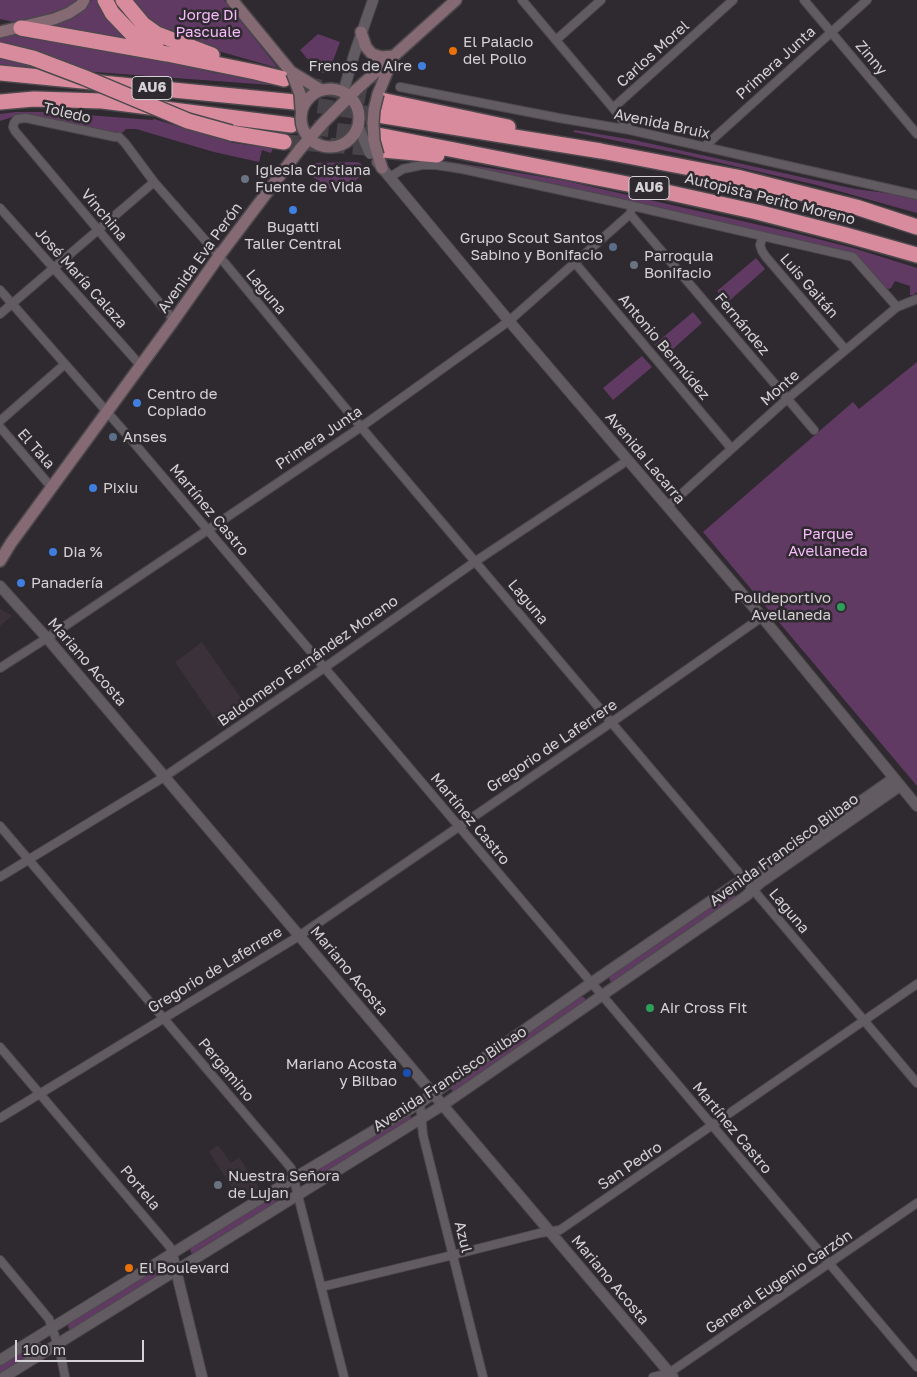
<!DOCTYPE html>
<meta charset="utf-8">
<style>
body{margin:0}
#map{position:relative;width:917px;height:1377px;overflow:hidden;background:#2f2a2f;font-family:"Golos Text",sans-serif}
canvas{display:block}
.scale{position:absolute;left:15px;top:1340px;width:129px;height:22px;box-sizing:border-box;border:2px solid #d5d2d5;border-top:0;padding-left:6px;font-size:15px;line-height:18px;white-space:nowrap;color:#d5d2d5;-webkit-text-stroke:4px #2f2a2f;paint-order:stroke}
</style>
<div id="map">
<canvas width="917" height="1377"></canvas>
<div class="scale">100 m</div>
</div>
<script>
const ctx = document.querySelector('canvas').getContext('2d');
ctx.lineJoin = 'round';
function paint(path, color) {
  ctx.fillStyle = color;
  ctx.fill(path, 'evenodd');
}
function toPath(rows) {
  const path = new Path2D();
  for (const r of rows) {
    if (r.length === 3) {
      path.moveTo(r[0] + r[2], r[1]);
      path.arc(r[0], r[1], r[2], 0, 2 * Math.PI);
      continue;
    }
    path.moveTo(r[0], r[1]);
    for (let i = 2; i < r.length; i += 2) path.lineTo(r[i], r[i + 1]);
  }
  return path;
}
function stroke(path, color, width, dash) {
  ctx.strokeStyle = color;
  ctx.lineWidth = width;
  ctx.lineCap = dash ? 'butt' : 'round';
  ctx.setLineDash(dash || []);
  ctx.stroke(path);
}
function write(font, color, halo, rows, align = 'center') {
  ctx.font = font + ' "Golos Text",sans-serif';
  ctx.lineWidth = 5;
  ctx.setLineDash([]);
  ctx.textBaseline = 'middle';
  ctx.strokeStyle = halo;
  ctx.fillStyle = color;
  for (const [text, x, y, turn = 0] of rows) {
    ctx.save();
    ctx.translate(x, y);
    ctx.rotate((+turn || 0) * Math.PI / 180);
    ctx.textAlign = isNaN(turn) ? turn : align;
    if (halo) ctx.strokeText(text, 0, 0);
    ctx.fillText(text, 0, 0);
    ctx.restore();
  }
}
const built = toPath([
 [0,609,12,616,0,626],
 [202,642,247,707,219,726,175,662],
 [218,1145,231,1163,239,1157,260,1189,241,1201,209,1152]
]);
const green = toPath([
 [0,0,80,0,70,7,49,15,18,23,0,19],
 [92,0,101,0,132,41,47,26,87,6],
 [128,0,224,0,278,68,197,45,158,29],
 [23,32,152,57,215,73,254,78,284,86,0,65,0,37],
 [318,34,340,42,330,69,328,71,323,73,318,72,300,50],
 [16,112,49,112,152,120,154,119,234,143,273,148,271,153,262,150,259,162,214,152,136,129,126,129,121,134,19,115,0,121,0,114],
 [575,130,634,140,855,189,917,197,917,213,817,185,677,153,573,132],
 [388,155,446,161,562,180,790,232,853,248,917,268,917,292,913,295,910,295,910,286,895,281,891,288,889,289,886,288,855,253,438,162,394,159],
 [356,162,360,163,367,171,343,191,333,191,304,171,314,163],
 [756,258,765,269,727,303,717,291],
 [693,312,702,323,664,357,654,345],
 [642,356,652,367,613,400,603,388],
 [917,362,917,786,703,532,853,402,859,409],
 [730,893,735,895,735,899,615,983,610,981,609,977,610,975],
 [580,996,585,998,585,1002,455,1092,452,1091,450,1086],
 [408,1113,411,1116,410,1120,314,1180,311,1179,310,1174],
 [279,1193,284,1195,284,1199,195,1254,191,1253,190,1248,191,1247],
 [157,1268,162,1271,162,1275,72,1330,69,1329,68,1326,69,1322],
 [38,1342,41,1343,43,1347,0,1375,0,1365]
]);
const motorwayTunnel = toPath([
 [306,84,381,100],
 [295,102,378,115],
 [291,125,374,135],
 [284,142,382,149]
]);
const minor = toPath([
 [522,0,613,108,630,130],
 [804,0,917,134],
 [556,40,601,0],
 [400,87,559,118,630,130,917,195],
 [613,108,733,0],
 [704,147,867,0],
 [390,177,403,169,422,165,436,165,462,169,620,203,853,257,897,307],
 [0,208,141,366],
 [630,214,814,430],
 [763,236,760,245,762,251,766,257,845,349],
 [575,263,731,448],
 [0,290,129,437,917,1367],
 [0,314,154,182],
 [174,320,15,131,13,127,14,123,17,119,26,118,115,137,119,137,125,143,154,182,219,256,361,427,917,1083],
 [0,421,65,364],
 [0,427,52,488],
 [667,507,787,399,897,307,917,299],
 [0,668,47,638,361,427,509,321,630,214,632,207],
 [0,826,291,1168,344,1377],
 [0,877,164,777,324,668,476,561,628,460],
 [0,1047,170,1247,172,1254],
 [420,1103,423,1135,483,1377],
 [0,1118,299,936,612,722,762,617],
 [0,1260,49,1319,60,1351,65,1377],
 [321,1287,453,1255,540,1233,560,1230,917,984],
 [653,1377,669,1373,917,1203]
]);
const tertiary = toPath([
 [345,86,354,55,373,0],
 [377,162,509,321,762,617,917,806],
 [0,586,47,638,673,1377],
 [172,1254,202,1377],
 [0,1360,294,1178,420,1103,591,983,734,885,754,876,894,778],
 [4,1377,443,1105,746,896,760,883,900,786]
]);
const secondary = toPath([
 [232,0,292,73],
 [0,32,54,19,69,13,81,5,84,0],
 [361,32,366,47,372,54,381,57,394,56],
 [357,89,456,0],
 [378,94,392,60],
 [378,155,382,168],
 [0,561,11,543,174,320,219,256,300,149]
]);
const motorway = toPath([
 [105,0,112,13,132,34,157,49],
 [123,0,143,24,157,34,212,55],
 [21,28,167,54,255,72,284,79],
 [0,73,295,102],
 [381,100,508,127],
 [0,102,34,99,102,101,291,125],
 [378,115,601,151,737,177,856,207,917,227],
 [231,133,284,142],
 [378,135,648,188,757,212,846,235,917,255],
 [383,150,437,155]
]);
const tertiaryBridge = toPath([
 [343,93,345,86],
 [358,126,370,154]
]);
const secondaryBridge = toPath([
 [292,73,300,94,301,109],
 [293,73,321,90],
 [330,118,29],
 [300,149,324,122,357,89],
 [378,155,374,141,373,123,374,110,378,94]
]);
const motorwayBridge = toPath([
 [0,50,33,58,83,77,188,121,231,133]
]);
const markers = [
 [453,51,5,"#e8710a"],
 [422,66,5,"#3f7fe0"],
 [245,179,5,"#6b7280"],
 [293,210,5,"#3f7fe0"],
 [613,247,5,"#5c6f8a"],
 [634,265,5,"#6b7280"],
 [137,403,5,"#3f7fe0"],
 [113,437,5,"#5c6f8a"],
 [93,488,5,"#3f7fe0"],
 [53,552,5,"#3f7fe0"],
 [21,583,5,"#3f7fe0"],
 [841,607,5,"#2e9e5b"],
 [650,1008,5,"#2e9e5b"],
 [407,1073,5,"#1a4fb4"],
 [218,1185,5,"#6b7280"],
 [129,1268,5,"#e8710a"]
];
const shields = [
 [152,88,40],
 [649,188,40]
];
const shieldNames = [
 ["AU6",152,88],
 ["AU6",649,188]
];
const parkNames = [
 ["Jorge Di",208,15],
 ["Pascuale",208,32],
 ["Parque",828,534],
 ["Avellaneda",828,551]
];
const poiNames = [
 ["El Palacio",463,42],
 ["del Pollo",463,59],
 ["Frenos de Aire",412,66,"right"],
 ["Iglesia Cristiana",255,170],
 ["Fuente de Vida",255,187],
 ["Bugatti",293,227,"center"],
 ["Taller Central",293,244,"center"],
 ["Grupo Scout Santos",603,238,"right"],
 ["Sabino y Bonifacio",603,255,"right"],
 ["Parroquia",644,256],
 ["Bonifacio",644,273],
 ["Centro de",147,394],
 ["Copiado",147,411],
 ["Anses",123,437],
 ["Pixiu",103,488],
 ["Dia %",63,552],
 ["Panadería",31,583],
 ["Polideportivo",831,598,"right"],
 ["Avellaneda",831,615,"right"],
 ["Air Cross Fit",660,1008],
 ["Mariano Acosta",397,1064,"right"],
 ["y Bilbao",397,1081,"right"],
 ["Nuestra Señora",228,1176],
 ["de Lujan",228,1193],
 ["El Boulevard",139,1268]
];
const streetNames = [
 ["Carlos Morel",653,54,-42],
 ["Zinny",871,58,50],
 ["Primera Junta",776,63,-42],
 ["Toledo",67,113,13],
 ["Avenida Bruix",662,124,12],
 ["Autopista Perito Moreno",770,199,14],
 ["Vinchina",104,215,50],
 ["Avenida Eva Perón",200,258,-54],
 ["José María Calaza",81,278,48],
 ["Luis Gaitán",809,286,49],
 ["Laguna",266,292,50],
 ["Fernández",742,324,50],
 ["Antonio Bermúdez",664,347,50],
 ["Monte",780,388,-41],
 ["Primera Junta",319,438,-34],
 ["El Tala",36,449,49],
 ["Avenida Lacarra",645,458,50],
 ["Martínez Castro",209,510,50],
 ["Laguna",528,602,50],
 ["Baldomero Fernández Moreno",308,661,-35],
 ["Mariano Acosta",87,662,49],
 ["Gregorio de Laferrere",552,746,-34],
 ["Martínez Castro",470,819,50],
 ["Avenida Francisco Bilbao",784,850,-36],
 ["Laguna",789,911,50],
 ["Gregorio de Laferrere",215,970,-31],
 ["Mariano Acosta",349,971,50],
 ["Pergamino",226,1070,50],
 ["Avenida Francisco Bilbao",450,1079,-33],
 ["Martínez Castro",732,1128,50],
 ["San Pedro",630,1166,-34],
 ["Portela",140,1188,50],
 ["Azul",463,1237,76],
 ["Mariano Acosta",610,1280,50],
 ["General Eugenio Garzón",779,1282,-34]
];
paint(built, '#3a313b');
paint(green, '#603a63');
stroke(motorwayTunnel, '#484348', 15, [15, 8]);
stroke(minor, '#4c484c', 10);
stroke(tertiary, '#4c484c', 12);
stroke(secondary, '#4c484c', 14);
stroke(motorway, '#4c484c', 18);
stroke(minor, '#625c62', 8);
stroke(tertiary, '#625c62', 10);
stroke(secondary, '#856a74', 11);
stroke(motorway, '#d78b9d', 15);
stroke(tertiaryBridge, '#4c484c', 12, []);
stroke(secondaryBridge, '#4c484c', 14, []);
stroke(motorwayBridge, '#4c484c', 18, []);
stroke(tertiaryBridge, '#625c62', 10);
stroke(secondaryBridge, '#856a74', 11);
stroke(motorwayBridge, '#d78b9d', 15);
for (const [x, y, r, color] of markers) {
  const dot = new Path2D();
  dot.arc(x, y, r, 0, 2 * Math.PI);
  ctx.fillStyle = color;
  ctx.fill(dot);
  stroke(dot, '#2f2a2f', 2);
}
for (const [x, y, w] of shields) {
  const box = new Path2D();
  box.roundRect(x - w / 2, y - 11.5, w, 23, 4);
  ctx.fillStyle = '#2f2a2f';
  ctx.fill(box);
  stroke(box, '#d5d2d5', 1);
}
write('bold 14px', '#d5d2d5', null, shieldNames);
write('15px', '#f8bcfd', '#2f2a2f', parkNames);
write('15px', '#d5d2d5', '#2f2a2f', poiNames, 'left');
write('15px', '#d5d2d5', '#2f2a2f', streetNames);
</script>
